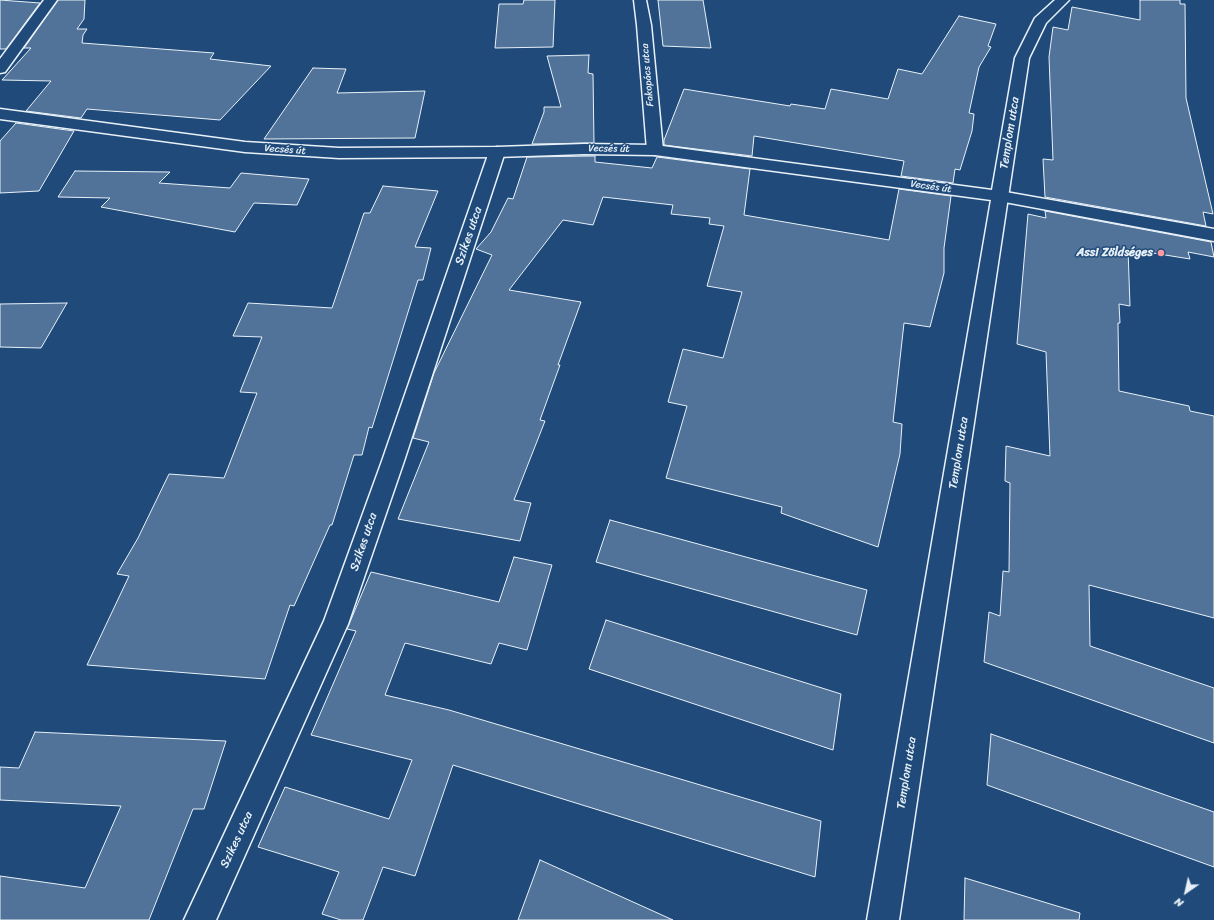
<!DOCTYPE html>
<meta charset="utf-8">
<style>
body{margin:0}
#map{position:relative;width:1214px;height:920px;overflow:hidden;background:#1f4a7a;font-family:Sriracha,sans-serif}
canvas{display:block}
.north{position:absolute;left:1166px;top:872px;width:40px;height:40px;-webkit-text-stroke:3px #1f4a7a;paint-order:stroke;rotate:214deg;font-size:11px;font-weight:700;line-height:16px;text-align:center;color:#e8f1f8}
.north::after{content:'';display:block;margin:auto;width:14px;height:18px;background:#e8f1f8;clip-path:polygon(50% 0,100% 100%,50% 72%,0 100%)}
</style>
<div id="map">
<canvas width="1214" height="920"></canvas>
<div class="north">N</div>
</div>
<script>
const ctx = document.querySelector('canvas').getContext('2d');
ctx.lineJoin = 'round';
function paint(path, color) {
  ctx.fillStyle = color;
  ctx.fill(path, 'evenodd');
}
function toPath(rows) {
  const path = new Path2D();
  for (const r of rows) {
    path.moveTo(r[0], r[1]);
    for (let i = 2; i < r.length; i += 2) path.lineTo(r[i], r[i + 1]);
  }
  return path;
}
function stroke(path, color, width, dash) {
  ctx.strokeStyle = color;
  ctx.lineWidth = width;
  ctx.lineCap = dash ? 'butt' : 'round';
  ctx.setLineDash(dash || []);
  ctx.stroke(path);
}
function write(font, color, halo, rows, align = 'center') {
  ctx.font = font + ' Sriracha,sans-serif';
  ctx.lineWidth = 3;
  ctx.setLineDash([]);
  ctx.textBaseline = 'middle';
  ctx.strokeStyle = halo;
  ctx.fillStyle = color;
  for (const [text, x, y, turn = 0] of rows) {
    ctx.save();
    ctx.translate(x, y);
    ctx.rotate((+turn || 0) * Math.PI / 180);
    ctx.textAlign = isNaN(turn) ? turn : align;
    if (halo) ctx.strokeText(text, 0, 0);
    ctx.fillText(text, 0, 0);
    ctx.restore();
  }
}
const building = toPath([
 [0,0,40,3,6,49,0,49,0,0],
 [58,0,85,0,84,19,77,29,87,29,83,35,82,43,214,53,210,59,271,66,220,120,87,109,81,118,26,111,51,81,2,80,31,48,24,48,58,0],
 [524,0,555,0,553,47,495,48,499,4,523,4,524,0],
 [658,0,703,0,711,48,663,46,658,0],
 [1140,0,1180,0,1180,4,1185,4,1186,98,1213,214,1203,212,1206,226,1045,197,1043,159,1053,160,1049,57,1053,27,1068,30,1072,7,1140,20,1140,0],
 [959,16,996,24,988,46,991,47,979,67,969,113,974,114,972,131,960,170,955,169,953,183,901,176,904,161,754,136,752,156,664,145,664,140,684,89,790,106,791,104,825,109,831,89,888,99,898,69,922,74,959,16],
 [589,55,588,73,593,74,594,143,532,144,544,112,544,107,561,107,547,56,589,55],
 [313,68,346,69,337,93,425,91,415,138,264,139,313,68],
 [16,123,74,131,39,191,0,193,0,141,16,123],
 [595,156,595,162,652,168,657,157,750,169,744,215,889,240,899,189,951,196,944,248,944,273,930,327,904,323,893,422,902,424,900,454,878,547,781,513,782,507,666,478,687,406,668,402,683,349,723,358,742,292,707,286,724,226,709,224,710,218,671,214,673,205,603,197,593,225,563,220,509,290,581,302,558,365,560,365,540,420,545,421,514,500,531,503,520,541,398,519,429,442,413,438,434,373,492,255,476,249,491,232,508,198,513,199,527,157,595,156],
 [75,171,170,172,159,183,230,188,241,173,309,179,297,205,254,203,235,232,101,207,110,198,58,197,75,171],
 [383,186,438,191,415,247,431,248,423,280,418,280,372,428,369,427,362,455,354,455,332,525,330,525,294,606,290,605,265,679,87,665,129,576,117,574,138,538,169,474,224,478,257,393,240,392,262,337,233,336,248,303,332,308,364,213,370,213,383,186],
 [1045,211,1211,242,1214,257,1188,252,1190,259,1128,249,1130,306,1119,304,1120,323,1118,323,1119,391,1189,406,1190,411,1214,416,1214,618,1089,585,1090,646,1214,688,1214,743,984,662,989,612,1000,616,1003,571,1009,572,1010,483,1005,481,1006,446,1050,456,1046,352,1017,344,1028,214,1046,218,1045,211],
 [67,303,41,348,0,347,0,304,67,303],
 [610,520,867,590,857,635,596,562,610,520],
 [514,557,552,565,527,650,499,643,491,664,405,643,385,695,449,710,821,821,815,877,453,765,415,876,383,867,363,920,341,920,322,914,339,872,258,847,285,787,389,819,412,760,311,735,356,631,347,629,371,572,499,602,514,557],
 [606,620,841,694,833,750,589,669,606,620],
 [35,732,226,741,204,809,193,809,149,920,0,920,0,876,85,888,121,806,0,800,0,767,19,768,35,732],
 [991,734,1214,812,1214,867,987,785,991,734],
 [540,860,673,920,518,920,540,860],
 [965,878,1080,913,1079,920,964,920,965,878]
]);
const street = toPath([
 [44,0,57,0,5,72,0,73,0,59,44,0],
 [634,0,646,0,651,25,663,150,661,153,655,155,649,153,647,150,637,25,634,0],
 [497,147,503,149,505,152,404,461,348,624,216,920,184,920,324,621,382,461,489,152,491,149,497,147],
 [1000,191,1214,229,1214,241,994,200,992,196,994,192,1000,191]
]);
const secondary = toPath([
 [1055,0,1069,0,1046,23,1029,58,899,920,867,920,991,200,655,155,584,154,497,157,339,158,245,152,0,119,0,109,245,142,339,148,497,147,584,144,655,145,992,190,1015,58,1035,18,1055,0]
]);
const markers = [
 [1161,253,4,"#ff9aa2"]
];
const farStreetnames = [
 ["Fakopács utca",648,75,-95],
 ["Vecsés út",609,149,1],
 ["Vecsés út",285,150,4],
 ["Vecsés út",931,187,8]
];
const streetNames = [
 ["Templom utca",1010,133,-81],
 ["Szikes utca",469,236,-71],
 ["Templom utca",959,453,-81],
 ["Szikes utca",364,542,-71],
 ["Templom utca",907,773,-81],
 ["Szikes utca",237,840,-65]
];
const poiNames = [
 ["Assi Zöldséges",1153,253]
];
paint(building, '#517399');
stroke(building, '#e8f1f8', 1);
stroke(street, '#e8f1f8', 3);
stroke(secondary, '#e8f1f8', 3);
paint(street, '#1f4a7a');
paint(secondary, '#1f4a7a');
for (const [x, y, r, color] of markers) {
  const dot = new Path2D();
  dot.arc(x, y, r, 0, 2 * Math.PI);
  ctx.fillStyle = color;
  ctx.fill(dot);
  stroke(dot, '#1f4a7a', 1.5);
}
write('10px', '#e8f1f8', '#1f4a7a', farStreetnames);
write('12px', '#e8f1f8', '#1f4a7a', streetNames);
write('bold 12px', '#e8f1f8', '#1f4a7a', poiNames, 'right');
</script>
